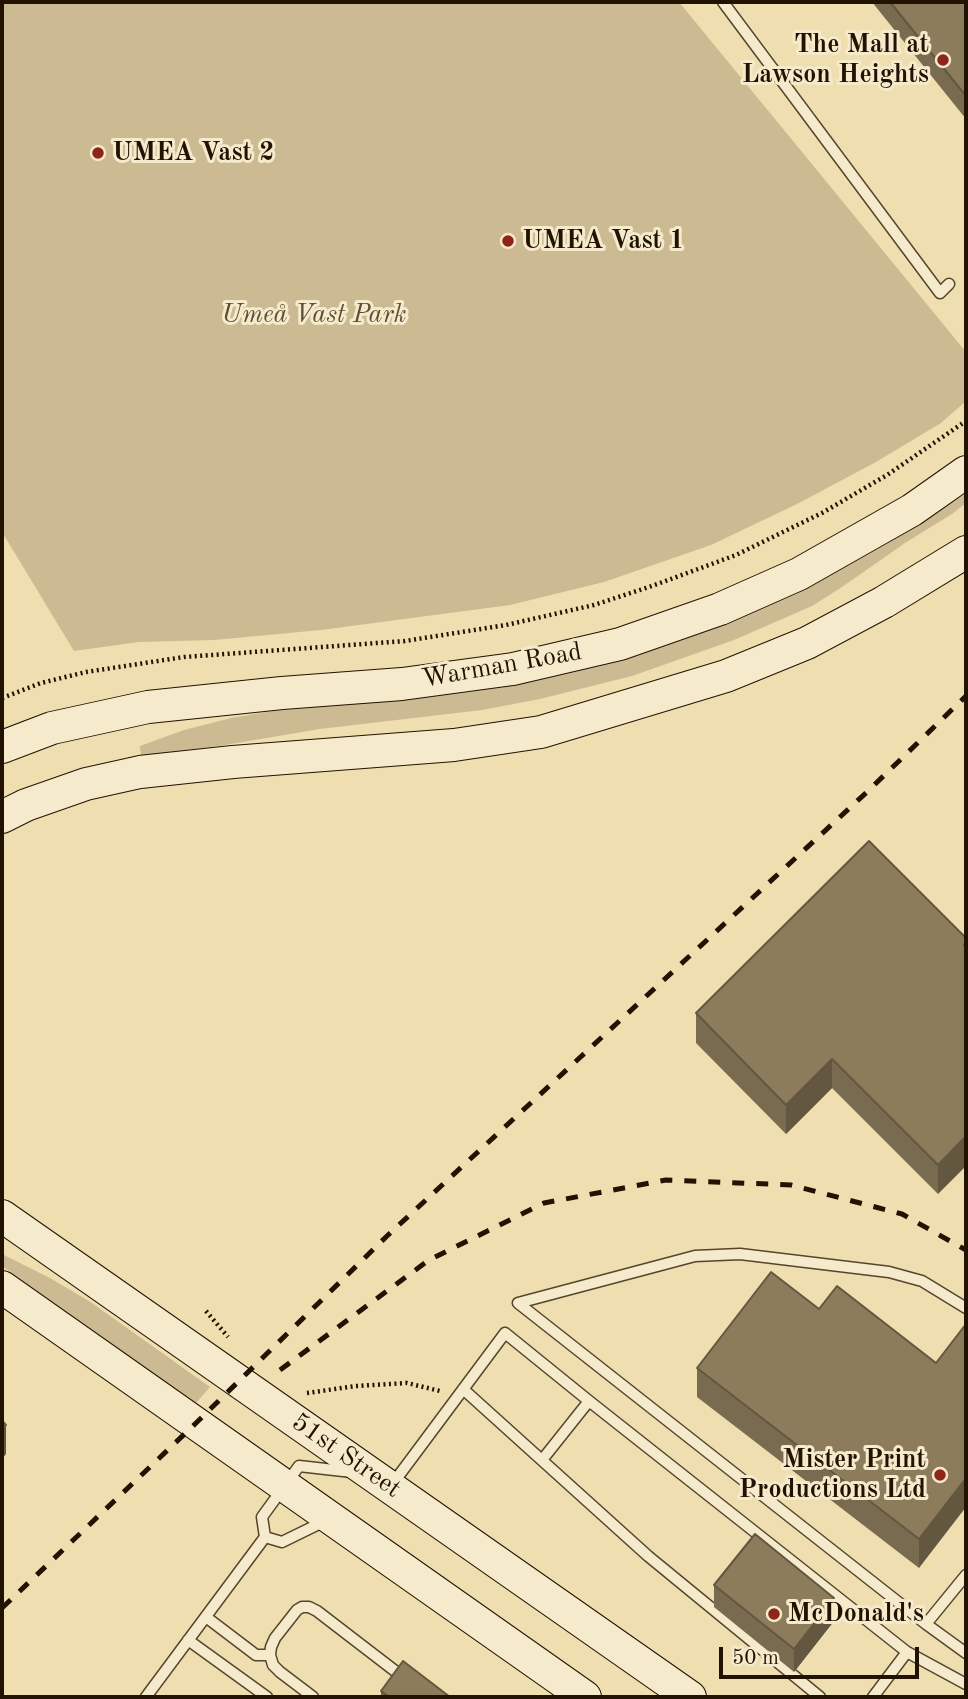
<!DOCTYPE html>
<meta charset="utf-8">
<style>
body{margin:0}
#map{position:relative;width:968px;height:1699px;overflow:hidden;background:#efdeaf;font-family:"Old Standard TT",serif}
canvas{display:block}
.frame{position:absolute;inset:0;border:4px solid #221202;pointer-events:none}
.scale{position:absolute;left:719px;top:1647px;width:200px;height:32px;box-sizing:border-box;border:4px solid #221202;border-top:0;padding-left:9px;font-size:21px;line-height:24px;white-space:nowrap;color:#221202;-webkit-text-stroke:5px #f5eacb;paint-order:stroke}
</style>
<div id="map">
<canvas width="968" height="1699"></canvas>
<div class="frame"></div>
<div class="scale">50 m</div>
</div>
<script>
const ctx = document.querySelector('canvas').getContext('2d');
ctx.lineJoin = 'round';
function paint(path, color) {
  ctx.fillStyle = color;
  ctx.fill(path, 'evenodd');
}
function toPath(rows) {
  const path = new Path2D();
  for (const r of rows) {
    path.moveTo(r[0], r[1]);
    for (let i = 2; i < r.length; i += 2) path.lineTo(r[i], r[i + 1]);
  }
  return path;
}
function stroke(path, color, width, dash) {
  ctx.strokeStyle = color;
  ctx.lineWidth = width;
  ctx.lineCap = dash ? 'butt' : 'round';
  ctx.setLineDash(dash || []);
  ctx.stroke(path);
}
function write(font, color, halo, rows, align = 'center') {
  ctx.font = font + ' "Old Standard TT",serif';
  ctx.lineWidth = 6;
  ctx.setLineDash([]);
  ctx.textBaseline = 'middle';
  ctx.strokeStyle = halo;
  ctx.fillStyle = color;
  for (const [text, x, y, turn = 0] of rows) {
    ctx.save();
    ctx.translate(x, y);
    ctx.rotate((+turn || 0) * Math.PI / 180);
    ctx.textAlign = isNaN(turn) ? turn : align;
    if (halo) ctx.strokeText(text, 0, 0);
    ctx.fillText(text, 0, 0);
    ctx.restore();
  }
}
const green = toPath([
 [2,2,679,2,966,352,966,401,941,423,876,462,799,503,711,545,604,582,510,605,321,630,214,640,139,642,74,651,2,532],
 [966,494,966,503,952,514,905,543,842,587,812,606,734,640,632,676,540,699,482,710,320,729,219,746,141,756,140,746,184,730,231,718,273,711,468,692,535,680,722,624,780,600,835,573,887,544],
 [2,1254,50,1278,89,1301,210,1387,196,1403,2,1266]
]);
const path = toPath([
 [2,698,41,683,86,672,184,657,405,641,506,625,594,605,652,586,736,555,822,513,887,475,966,421],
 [206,1311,228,1337],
 [307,1393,356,1386,407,1383,440,1391]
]);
const lane = toPath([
 [723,2,940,293,949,284],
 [463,1389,648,1556,820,1697],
 [542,1460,589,1401],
 [391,1486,505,1333,589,1401,907,1652],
 [327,1520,282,1542,265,1537,262,1517,299,1466,352,1472],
 [966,1575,926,1624,966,1653],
 [206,1617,256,1655,270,1655],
 [926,1624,518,1303,695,1256,740,1254,889,1272,922,1281,966,1308],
 [188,1640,267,1697],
 [146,1697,265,1537],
 [313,1697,280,1672,273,1665,270,1655,271,1647,275,1638,297,1610,302,1607,309,1607,317,1611,399,1674],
 [873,1697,907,1652,966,1684]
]);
const secondary = toPath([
 [2,747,52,728,148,707,282,693,402,684,513,669,620,644,720,609,799,574,912,510,966,472],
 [2,817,26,805,86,784,140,772,233,762,454,745,541,732,726,676,807,643,884,602,966,552],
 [2,1216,690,1697],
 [2,1287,585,1697]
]);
const rail = toPath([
 [280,1370,429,1260,544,1203,666,1180,791,1185,902,1214,966,1250],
 [2,1608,195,1424,387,1236,868,791,966,696]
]);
const wall = toPath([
 [872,2,966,2,966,119],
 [966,938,938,1194,832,1088,786,1134,696,1043,696,1013],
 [819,1309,936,1363,919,1568,697,1397,697,1368],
 [714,1585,834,1621,794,1672,714,1607],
 [381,1691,450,1697,381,1697]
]);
const shadedWall = toPath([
 [832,1059,832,1088,786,1134,786,1105],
 [966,1136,966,1166,938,1194,938,1165],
 [6,1425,6,1454,2,1459,2,1429],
 [966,1478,966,1507,919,1568,919,1539],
 [834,1598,834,1621,794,1672,794,1649]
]);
const building = toPath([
 [890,2,966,2,966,96,890,2],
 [869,841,966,938,966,943,964,945,966,947,966,1136,938,1165,832,1059,786,1105,696,1013,869,841],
 [771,1272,819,1309,837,1286,936,1363,966,1324,966,1478,919,1539,697,1368,771,1272],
 [2,1420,6,1425,2,1429,2,1420],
 [755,1534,834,1598,794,1649,714,1585,755,1534],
 [403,1661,450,1697,389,1697,381,1691,403,1661]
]);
const markers = [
 [943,60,7,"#8f2418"],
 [98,153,7,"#8f2418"],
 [508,241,7,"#8f2418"],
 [940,1475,7,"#8f2418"],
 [774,1614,7,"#8f2418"]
];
const poiNames = [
 ["The Mall at",929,45,"right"],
 ["Lawson Heights",929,75,"right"],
 ["UMEA Vast 2",112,153],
 ["UMEA Vast 1",522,241],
 ["Mister Print",926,1460,"right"],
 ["Productions Ltd",926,1490,"right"],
 ["McDonald's",788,1614]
];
const parkNames = [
 ["Umeå Vast Park",314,315]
];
const streetNames = [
 ["Warman Road",502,666,-10],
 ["51st Street",346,1456,35]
];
paint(green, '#ccbb92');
stroke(lane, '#55452d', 13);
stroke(secondary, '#221202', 34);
stroke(path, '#221202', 4.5, [2, 3.5]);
stroke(lane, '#f5eacb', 10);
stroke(secondary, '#f5eacb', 32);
stroke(rail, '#221202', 5, [12, 12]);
paint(wall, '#796b4f');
paint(shadedWall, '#635740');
paint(building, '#8d7c5c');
stroke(building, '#635740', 2);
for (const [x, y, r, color] of markers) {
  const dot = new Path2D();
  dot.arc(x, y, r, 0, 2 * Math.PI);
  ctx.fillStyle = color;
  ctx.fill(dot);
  stroke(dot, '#f5eacb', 2.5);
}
write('bold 26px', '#221202', '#f5eacb', poiNames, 'left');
write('italic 26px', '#5e4d34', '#f5eacb', parkNames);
write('26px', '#221202', '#f5eacb', streetNames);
</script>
